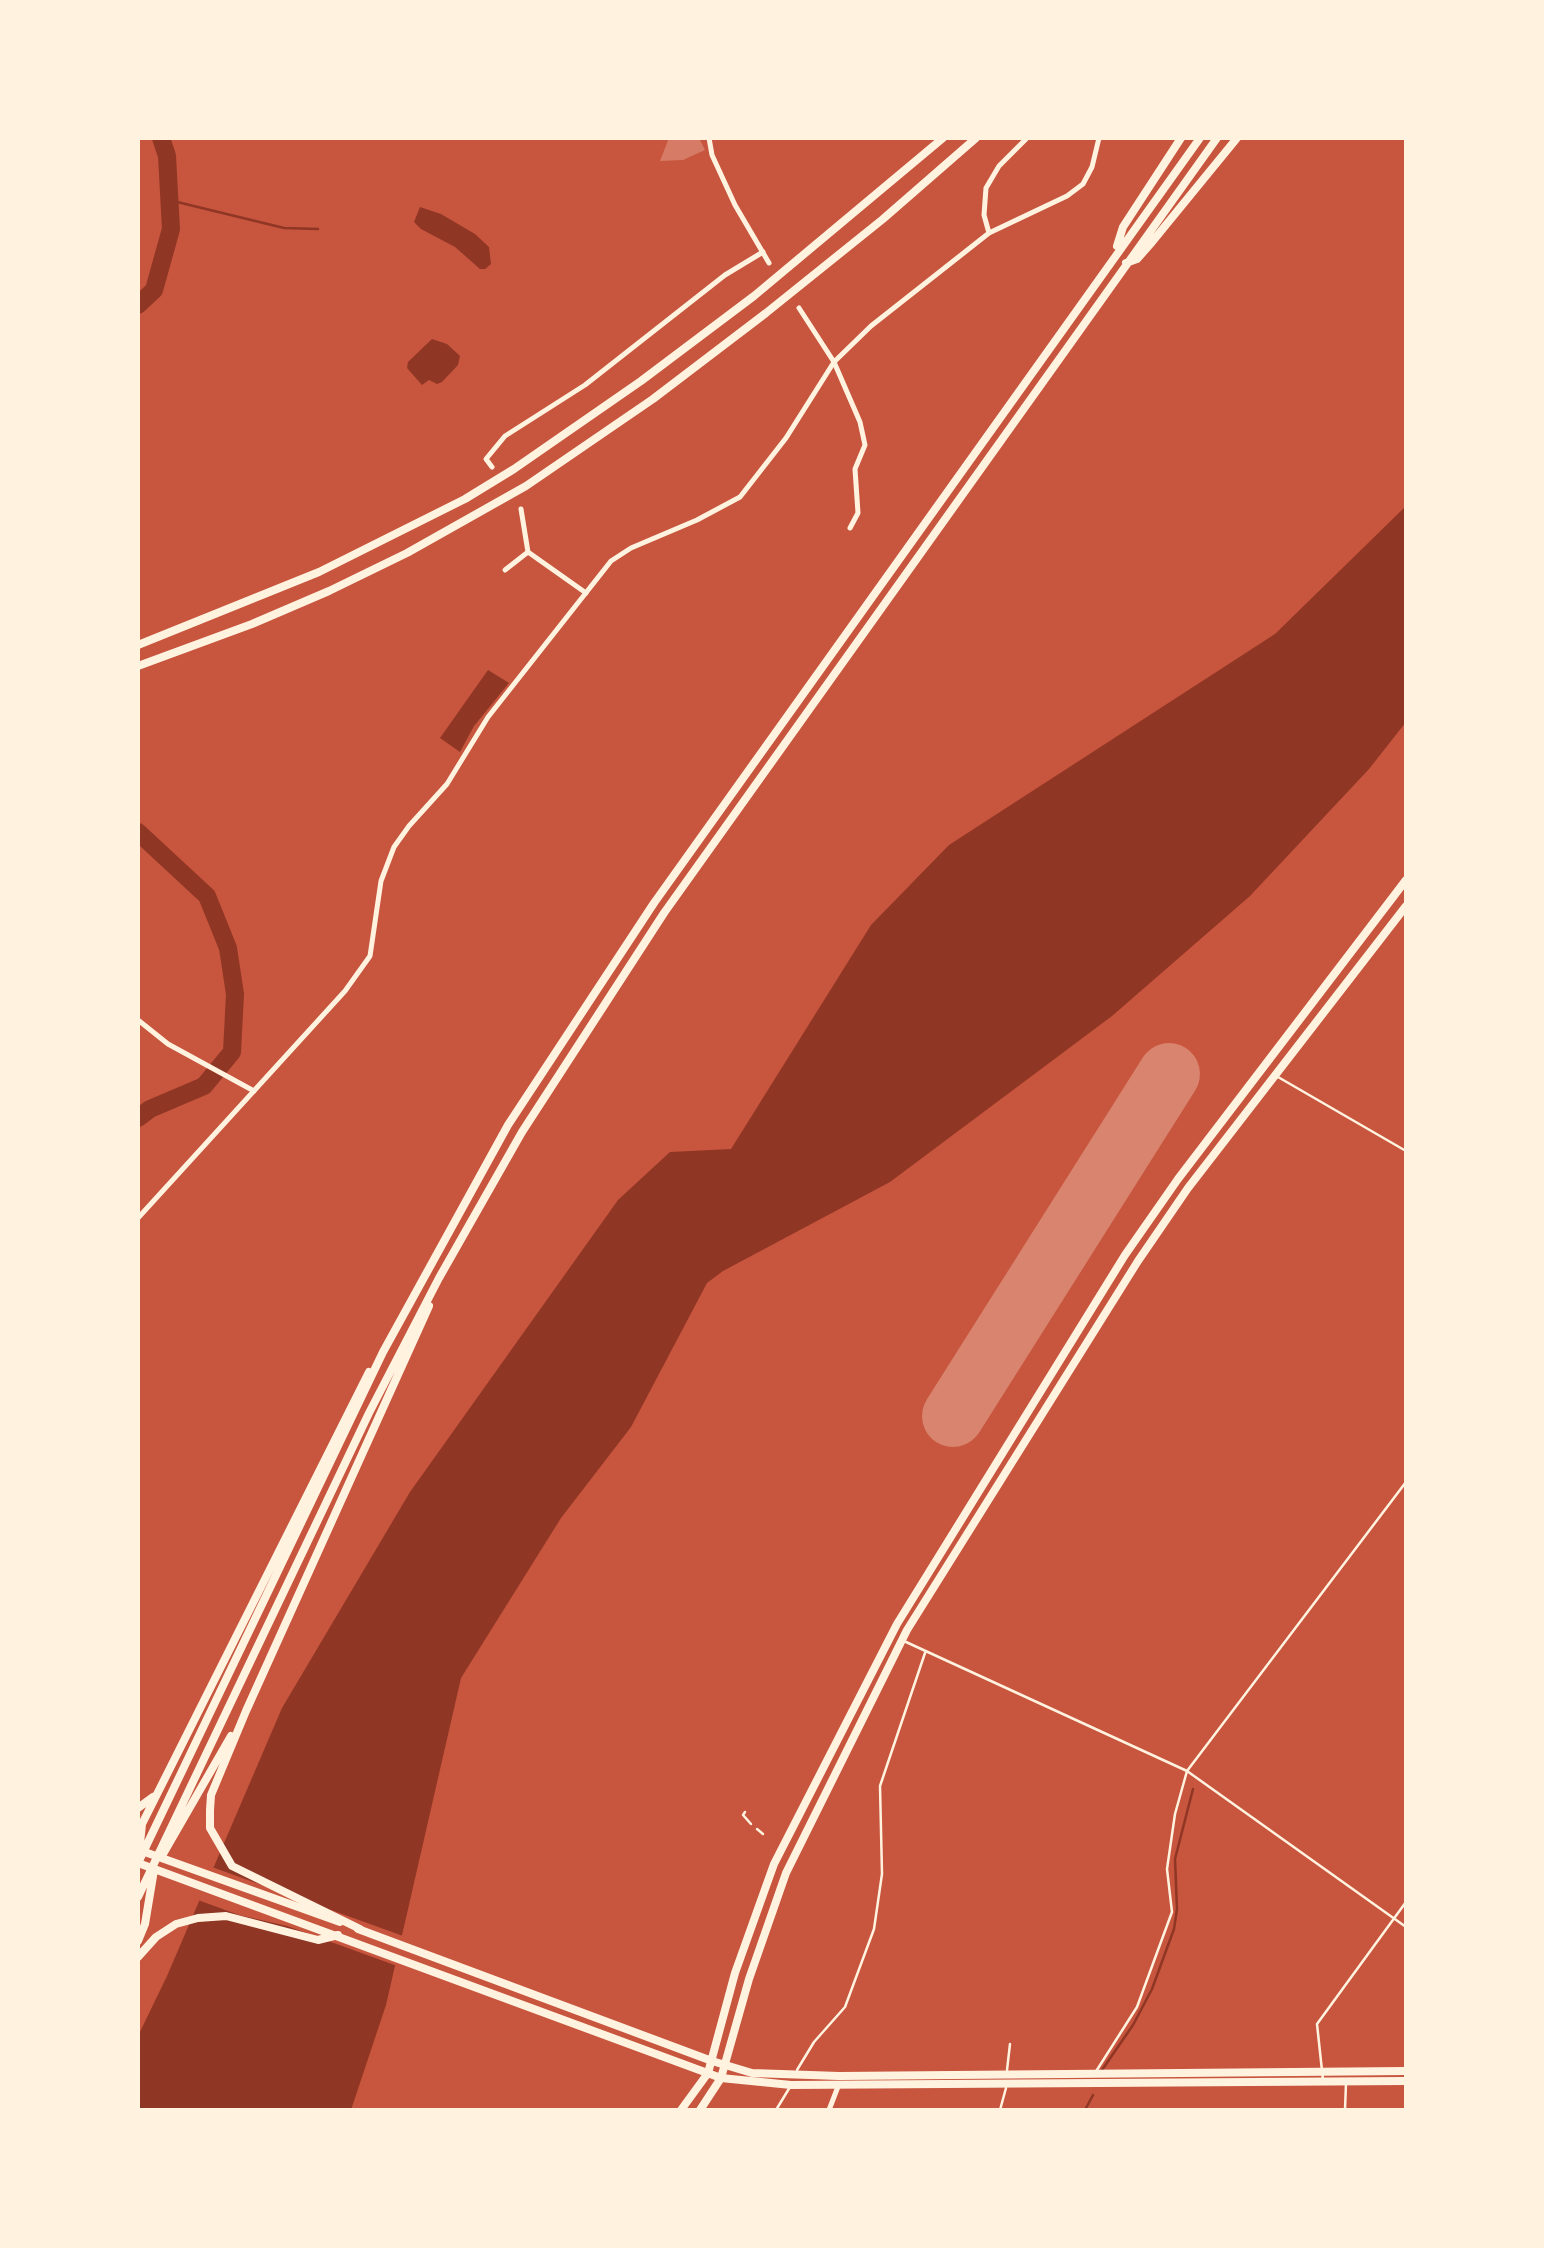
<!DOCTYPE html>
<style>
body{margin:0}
#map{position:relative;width:1544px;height:2248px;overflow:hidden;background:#c8553d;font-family:"Playfair Display",serif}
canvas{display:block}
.frame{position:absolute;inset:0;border:140px solid #fff3e0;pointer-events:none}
</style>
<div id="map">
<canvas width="1544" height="2248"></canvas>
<div class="frame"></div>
</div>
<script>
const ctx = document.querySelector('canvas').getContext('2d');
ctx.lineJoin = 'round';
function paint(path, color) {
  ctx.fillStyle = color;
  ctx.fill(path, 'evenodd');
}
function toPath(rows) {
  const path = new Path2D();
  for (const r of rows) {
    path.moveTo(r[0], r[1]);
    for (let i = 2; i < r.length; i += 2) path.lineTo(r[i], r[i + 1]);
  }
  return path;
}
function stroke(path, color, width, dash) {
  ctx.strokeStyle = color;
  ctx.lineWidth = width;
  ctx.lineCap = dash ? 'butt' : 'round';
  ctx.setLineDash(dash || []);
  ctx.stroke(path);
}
const water = toPath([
 [420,207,441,214,475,234,489,247,491,264,485,269,480,269,455,247,421,229,414,222],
 [432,339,447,344,460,356,458,365,442,382,437,384,429,380,422,385,407,368,408,362],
 [1406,506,1406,722,1369,769,1250,896,1112,1016,890,1182,723,1271,707,1283,631,1427,561,1518,461,1678,386,2005,351,2110,138,2110,138,2036,167,1976,282,1708,410,1492,618,1200,670,1152,731,1149,871,925,949,845,1275,634],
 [488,670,509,683,474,726,460,752,440,738]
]);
const pier = toPath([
 [209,1866,406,1937,400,1967,287,1926,239,1915,195,1899]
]);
const stream = toPath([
 [169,200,284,228,318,229],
 [1102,2070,1133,2025,1152,1989,1174,1929,1177,1909,1175,1859,1193,1789],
 [1085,2110,1093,2095]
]);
const river = toPath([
 [138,305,154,290,171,229,167,156,161,138],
 [138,832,207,896,228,948,235,994,232,1052,204,1086,150,1109,138,1118]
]);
const runway = toPath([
 [953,1416,1169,1074]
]);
const building = toPath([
 [669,138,699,138,705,150,683,160,660,161]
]);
const path = toPath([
 [745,1812,743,1815,751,1824],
 [757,1829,763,1834]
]);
const service = toPath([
 [1278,1077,1406,1151],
 [906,1642,1187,1771,1406,1927],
 [797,2070,814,2042,845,2007,874,1929,882,1874,880,1786,925,1653],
 [1007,2070,1010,2044],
 [1095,2073,1137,2007,1172,1912,1167,1869,1175,1814,1187,1771,1406,1482],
 [1323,2080,1317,2024,1406,1902],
 [776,2110,790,2087],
 [1000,2110,1006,2088],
 [1345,2110,1346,2083]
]);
const minor = toPath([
 [834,362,860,422,865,445,855,469,858,513,850,528],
 [492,467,486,459,505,436,585,385,725,275,763,252],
 [521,509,528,552,586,593],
 [505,570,528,552],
 [138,1020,168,1044,254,1091],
 [829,2110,839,2084]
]);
const tertiary = toPath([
 [709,138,712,155,735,205,769,263],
 [989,233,984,215,986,188,999,166,1027,138],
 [799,308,834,362],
 [138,1218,345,991,370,956,381,881,394,847,409,826,447,784,488,717,611,561,631,548,697,520,740,497,786,438,834,362,871,326,989,233,1067,196,1083,184,1092,167,1099,138]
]);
const primary = toPath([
 [142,1851,340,1922],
 [138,1863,721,2078,791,2085,1406,2081],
 [358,1929,712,2061,752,2073,839,2076,1406,2071],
 [681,2110,708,2073,735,1973,774,1864,897,1624,1125,1255,1178,1179,1406,880],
 [700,2110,721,2078,749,1979,786,1873,907,1630,1138,1261,1188,1188,1406,906]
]);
const trunk = toPath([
 [1117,246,1123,227,1181,138],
 [1126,263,1137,259,1152,242,1237,138],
 [138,1808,153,1797],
 [139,1853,142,1824,369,1372],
 [163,1854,231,1736],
 [138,1863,383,1352,508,1125,654,903,1200,138],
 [138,1897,369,1413,439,1278,522,1132,664,913,1217,138],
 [360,1929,232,1866,210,1828,210,1810,211,1795,246,1711,429,1306],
 [138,1941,145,1924,154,1870],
 [138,1957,156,1937,176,1924,198,1918,226,1916,318,1940,338,1935]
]);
const motorway = toPath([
 [138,645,319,572,465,499,514,469,641,381,754,296,943,138],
 [138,666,252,624,329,591,407,553,526,486,653,399,766,313,883,219,976,138]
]);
paint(water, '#8f3625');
paint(pier, '#c8553d');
stroke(stream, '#8f3625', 2.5);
stroke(river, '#8f3625', 18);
stroke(runway, '#d8846e', 62);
paint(building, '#d67c66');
stroke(path, '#fff3e0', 2.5);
stroke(service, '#fff3e0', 2.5);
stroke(minor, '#fff3e0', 5);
stroke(tertiary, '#fff3e0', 5);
stroke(primary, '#fff3e0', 8);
stroke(trunk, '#fff3e0', 8);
stroke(motorway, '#fff3e0', 8);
</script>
